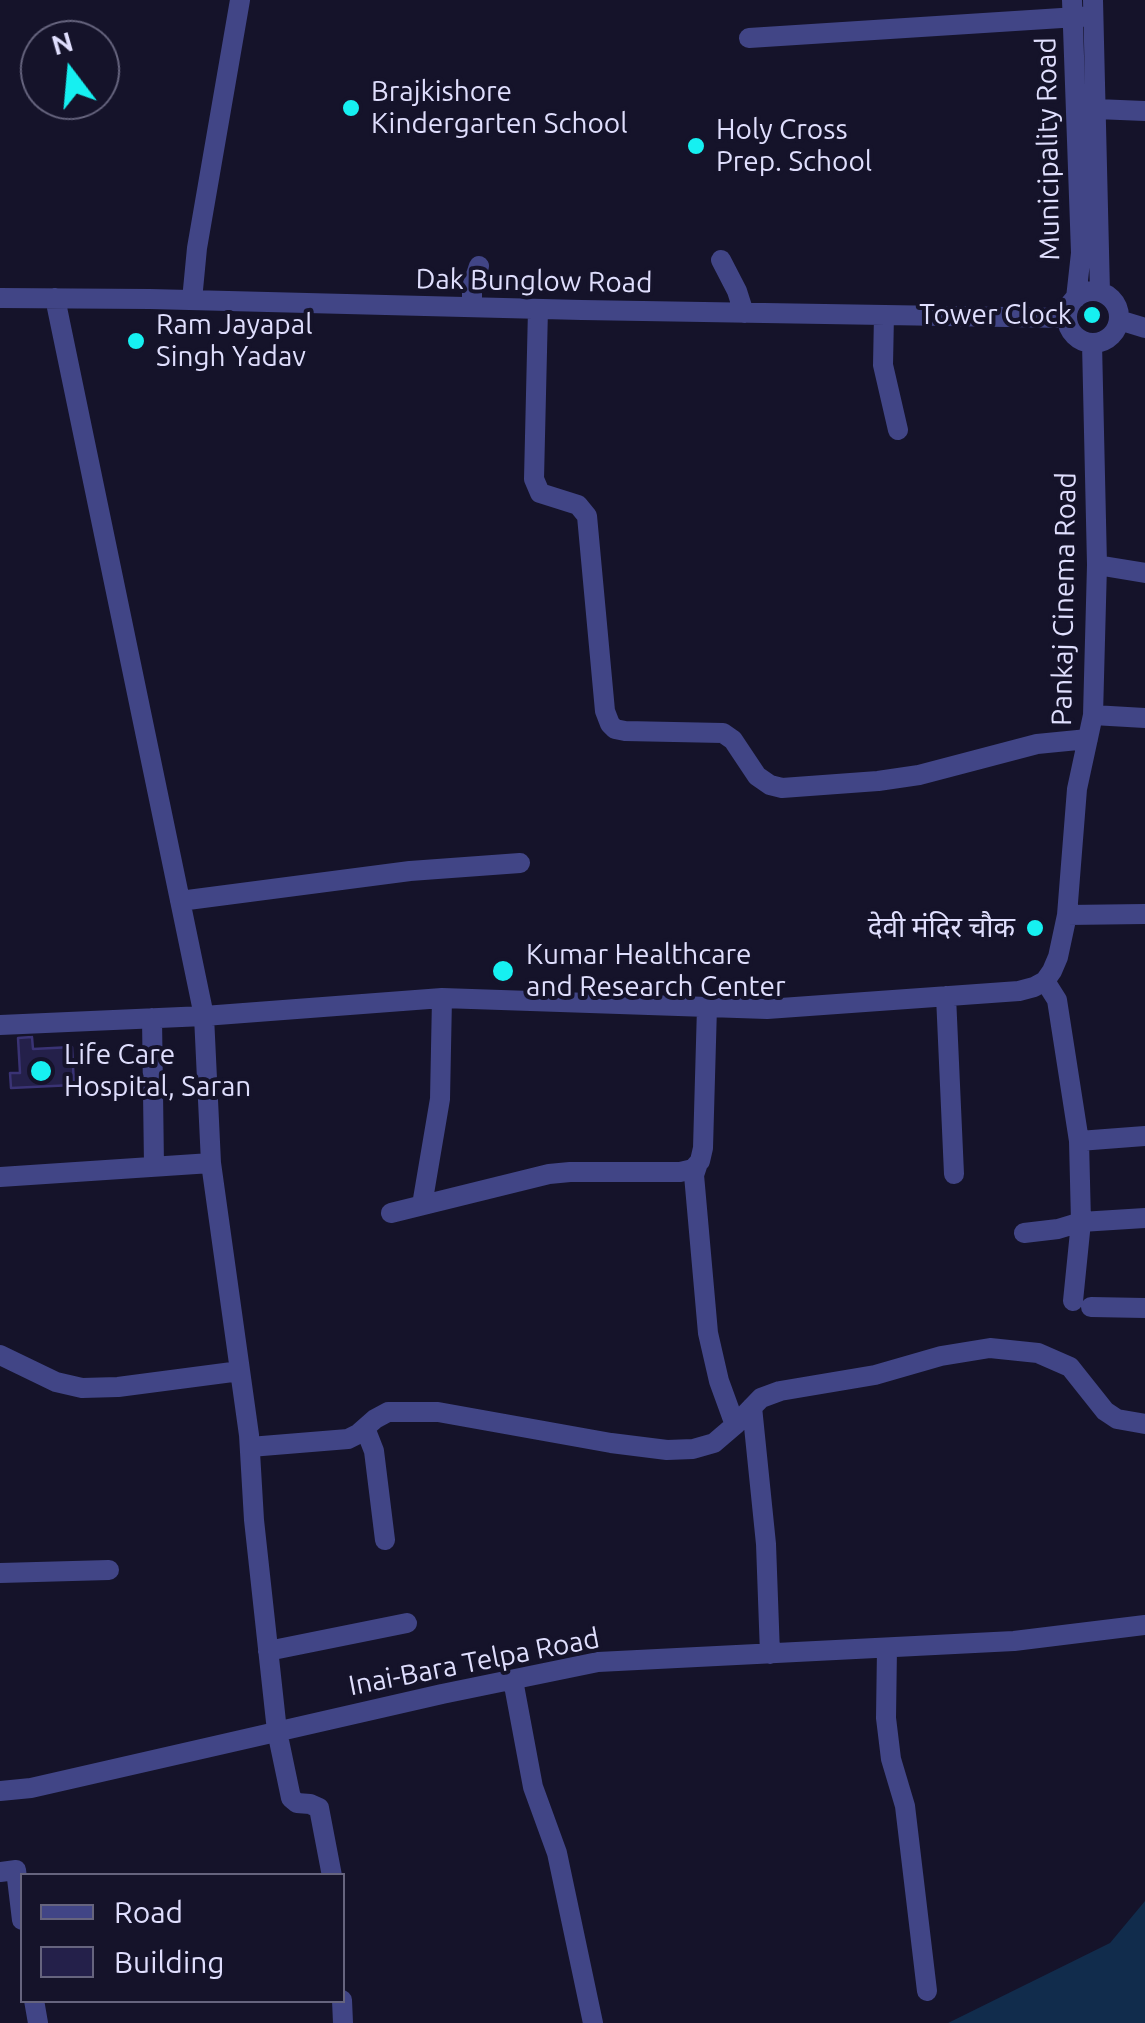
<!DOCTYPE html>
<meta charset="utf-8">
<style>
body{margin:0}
#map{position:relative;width:1145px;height:2023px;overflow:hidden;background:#15132a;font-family:Ubuntu,sans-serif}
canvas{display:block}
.legend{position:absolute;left:20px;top:1873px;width:325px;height:130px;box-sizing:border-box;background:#15132a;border:2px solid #66647e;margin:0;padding:12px 18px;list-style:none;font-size:30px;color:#dfdefd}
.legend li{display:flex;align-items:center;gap:20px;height:50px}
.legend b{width:50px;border:2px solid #66647e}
.north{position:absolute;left:20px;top:20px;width:100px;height:100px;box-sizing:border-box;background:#15132a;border:2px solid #66647e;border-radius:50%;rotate:344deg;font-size:28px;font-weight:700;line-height:40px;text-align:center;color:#dfdefd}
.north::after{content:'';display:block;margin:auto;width:35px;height:45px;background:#16f0f1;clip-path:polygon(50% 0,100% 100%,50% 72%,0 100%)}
</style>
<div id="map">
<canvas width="1145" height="2023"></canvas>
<ul class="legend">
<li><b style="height:12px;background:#414586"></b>Road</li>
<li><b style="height:28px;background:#24204a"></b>Building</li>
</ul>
<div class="north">N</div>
</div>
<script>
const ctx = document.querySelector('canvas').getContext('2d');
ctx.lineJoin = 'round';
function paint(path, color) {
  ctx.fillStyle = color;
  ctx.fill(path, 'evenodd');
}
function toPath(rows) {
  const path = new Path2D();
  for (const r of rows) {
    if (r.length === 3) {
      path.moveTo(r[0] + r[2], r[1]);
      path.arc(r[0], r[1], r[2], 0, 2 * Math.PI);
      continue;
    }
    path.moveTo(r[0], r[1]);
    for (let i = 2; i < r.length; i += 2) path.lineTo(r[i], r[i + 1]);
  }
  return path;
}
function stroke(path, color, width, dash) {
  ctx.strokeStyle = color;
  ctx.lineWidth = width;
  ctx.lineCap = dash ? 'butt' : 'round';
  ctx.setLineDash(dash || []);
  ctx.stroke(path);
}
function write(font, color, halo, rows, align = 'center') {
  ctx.font = font + ' Ubuntu,"Noto Sans Devanagari",sans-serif';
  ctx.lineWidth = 8;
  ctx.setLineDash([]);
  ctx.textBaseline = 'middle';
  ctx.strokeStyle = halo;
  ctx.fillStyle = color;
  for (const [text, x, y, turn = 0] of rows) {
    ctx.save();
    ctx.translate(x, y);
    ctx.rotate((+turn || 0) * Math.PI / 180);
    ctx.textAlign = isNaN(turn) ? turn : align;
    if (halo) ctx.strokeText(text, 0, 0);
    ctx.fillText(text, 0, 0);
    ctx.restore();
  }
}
const water = toPath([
 [1145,1901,1145,2023,948,2023,1110,1943]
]);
const building = toPath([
 [32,1037,33,1049,72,1047,74,1085,11,1088,10,1073,20,1073,18,1038,32,1037]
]);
const minor = toPath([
 [1072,0,1081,253,1076,298],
 [1093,0,1100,292],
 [749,38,1093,16],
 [1096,109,1145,111],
 [721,260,737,291,744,313],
 [1093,317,26],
 [0,298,150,299,582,310,1067,318],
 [55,298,204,1016,211,1163,249,1435,254,1520,277,1731,291,1798,297,1803,310,1804,319,1808,332,1876],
 [192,300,197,248,240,0],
 [472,307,472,287,479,266],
 [538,309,534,479,540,493,578,505,587,516,605,711,610,724,615,729,625,731,723,733,733,740,757,776,770,785,782,788,878,781,919,775,1037,744,1088,739],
 [884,315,883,365,898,430],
 [1119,320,1145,328],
 [1097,565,1145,573],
 [1093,715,1145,718],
 [180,901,410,871,520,863],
 [1067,915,1145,914],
 [1045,981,1057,1000,1079,1141,1081,1222,1073,1301],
 [946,996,954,1174],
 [152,1018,154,1166],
 [0,1025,204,1016,442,998,767,1009,1019,991,1034,987,1045,981,1052,971,1058,957,1067,915,1077,789,1093,715,1097,565,1092,343],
 [1079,1141,1145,1136],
 [697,1166,694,1175,708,1333,719,1381,735,1425],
 [0,1177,211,1163],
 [422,1205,440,1099,442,998],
 [391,1213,549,1174,570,1172,680,1172,693,1169,700,1161,703,1148,707,1007],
 [1024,1233,1058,1229,1081,1222,1145,1218],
 [1091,1307,1145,1308],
 [0,1355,56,1382,82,1388,118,1387,240,1371],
 [752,1407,766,1544,770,1654],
 [365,1428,374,1451,385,1540],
 [250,1447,348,1439,358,1434,375,1419,388,1412,438,1412,611,1443,667,1450,693,1449,714,1443,735,1425,761,1398,780,1391,875,1375,941,1356,990,1348,1038,1353,1070,1367,1105,1411,1117,1419,1145,1424],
 [0,1573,109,1570],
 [887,1648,886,1718,891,1759,905,1806,927,1991],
 [268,1651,407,1623],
 [513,1680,533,1787,557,1853,593,2023],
 [0,1791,31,1788,442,1694,598,1662,1014,1641,1145,1625],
 [0,1872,16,1870,22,1920],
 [34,2000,38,2023],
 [342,2000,343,2023]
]);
const markers = [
 [351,108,10,"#16f0f1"],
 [696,146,10,"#16f0f1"],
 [1092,315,10,"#16f0f1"],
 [136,341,10,"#16f0f1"],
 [1035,928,10,"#16f0f1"],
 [503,971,12,"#16f0f1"],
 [41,1071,12,"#16f0f1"]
];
const poiNames = [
 ["Brajkishore",371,92],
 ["Kindergarten School",371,124],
 ["Holy Cross",716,130],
 ["Prep. School",716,162],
 ["Tower Clock",1072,315,"right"],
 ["Ram Jayapal",156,325],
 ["Singh Yadav",156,357],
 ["देवी मंदिर चौक",1015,928,"right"],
 ["Kumar Healthcare",526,955],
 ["and Research Center",526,987],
 ["Life Care",64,1055],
 ["Hospital, Saran",64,1087]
];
const streetNames = [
 ["Municipality Road",1048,149,-91],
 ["Dak Bunglow Road",534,281,1],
 ["Pankaj Cinema Road",1064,599,-89],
 ["Inai-Bara Telpa Road",474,1662,-11]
];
paint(water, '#112c4c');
paint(building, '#24204a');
stroke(building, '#3a3375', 2.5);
stroke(minor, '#414586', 20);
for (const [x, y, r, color] of markers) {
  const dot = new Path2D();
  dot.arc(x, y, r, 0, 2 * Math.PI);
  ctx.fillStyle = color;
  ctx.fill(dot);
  stroke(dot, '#15132a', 4);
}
write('28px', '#dfdefd', '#15132a', poiNames, 'left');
write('28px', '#dfdefd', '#15132a', streetNames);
</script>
